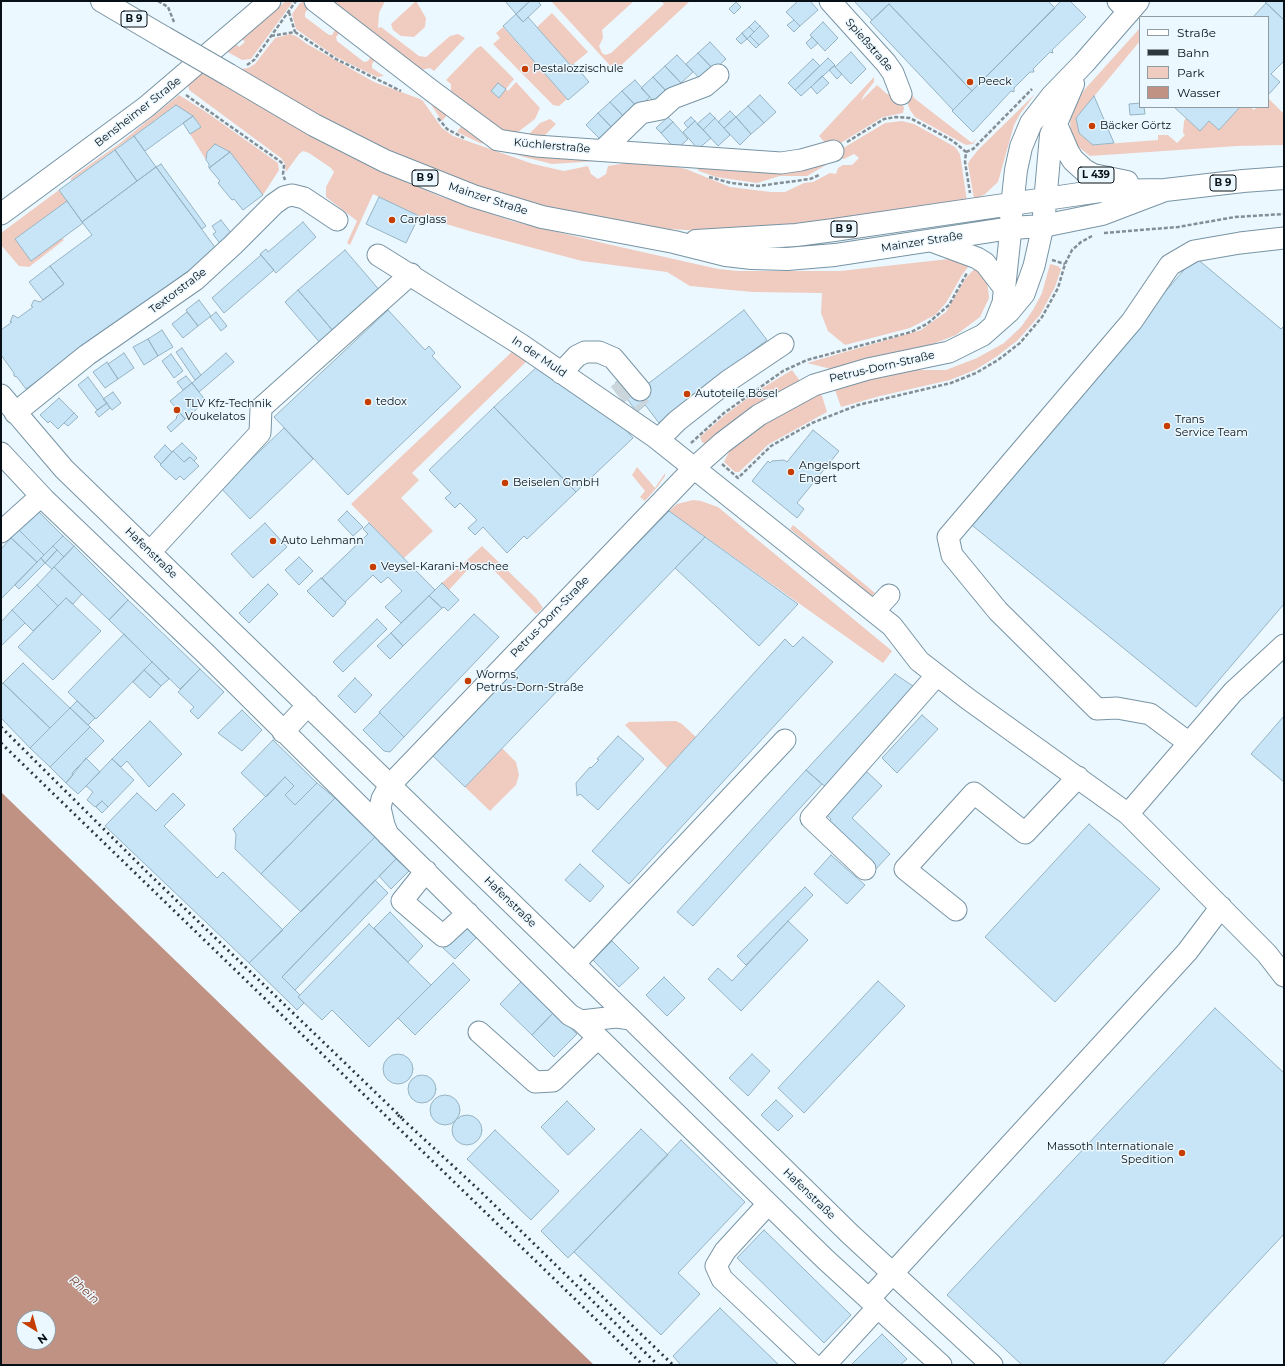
<!DOCTYPE html>
<meta charset="utf-8">
<style>
body{margin:0}
#map{position:relative;width:1285px;height:1366px;overflow:hidden;background:#ecf8ff;font-family:Montserrat,sans-serif}
canvas{display:block}
.frame{position:absolute;inset:0;border:2px solid #061016;pointer-events:none}
.legend{position:absolute;left:1139px;top:16px;width:130px;height:92px;box-sizing:border-box;background:#ecf8ff;border:1px solid #909ba2;margin:0;padding:5px 7px;list-style:none;font-size:12px;color:#061016}
.legend li{display:flex;align-items:center;gap:8px;height:20px}
.legend b{width:20px;border:1px solid #909ba2}
.north{position:absolute;left:16px;top:1310px;width:40px;height:40px;box-sizing:border-box;background:#ecf8ff;border:1px solid #909ba2;border-radius:50%;rotate:143deg;font-size:11px;font-weight:700;line-height:16px;text-align:center;color:#061016}
.north::after{content:'';display:block;margin:auto;width:14px;height:18px;background:#c53e00;clip-path:polygon(50% 0,100% 100%,50% 72%,0 100%)}
</style>
<div id="map">
<canvas width="1285" height="1366"></canvas>
<div class="frame"></div>
<ul class="legend">
<li><b style="height:5px;background:#fff"></b>Straße</li>
<li><b style="height:5px;background:#2d383e"></b>Bahn</li>
<li><b style="height:11px;background:#f0cbc0"></b>Park</li>
<li><b style="height:11px;background:#c09283"></b>Wasser</li>
</ul>
<div class="north">N</div>
</div>
<script>
const ctx = document.querySelector('canvas').getContext('2d');
ctx.lineJoin = 'round';
function paint(path, color) {
  ctx.fillStyle = color;
  ctx.fill(path, 'evenodd');
}
function toPath(rows) {
  const path = new Path2D();
  for (const r of rows) {
    if (r.length === 3) {
      path.moveTo(r[0] + r[2], r[1]);
      path.arc(r[0], r[1], r[2], 0, 2 * Math.PI);
      continue;
    }
    path.moveTo(r[0], r[1]);
    for (let i = 2; i < r.length; i += 2) path.lineTo(r[i], r[i + 1]);
  }
  return path;
}
function stroke(path, color, width, dash) {
  ctx.strokeStyle = color;
  ctx.lineWidth = width;
  ctx.lineCap = dash ? 'butt' : 'round';
  ctx.setLineDash(dash || []);
  ctx.stroke(path);
}
function write(font, color, halo, rows, align = 'center') {
  ctx.font = font + ' Montserrat,sans-serif';
  ctx.lineWidth = 3;
  ctx.setLineDash([]);
  ctx.textBaseline = 'middle';
  ctx.strokeStyle = halo;
  ctx.fillStyle = color;
  for (const [text, x, y, turn = 0] of rows) {
    ctx.save();
    ctx.translate(x, y);
    ctx.rotate((+turn || 0) * Math.PI / 180);
    ctx.textAlign = isNaN(turn) ? turn : align;
    if (halo) ctx.strokeText(text, 0, 0);
    ctx.fillText(text, 0, 0);
    ctx.restore();
  }
}
const green = toPath([
 [286,1,291,1,292,3,251,59,242,60,226,51,235,43,239,47,245,42,241,38],
 [325,1,385,1,379,13,378,28,381,27,419,56,426,57,450,36,458,34,465,38,434,71,430,68,417,71],
 [416,1,426,18,425,27,414,37,401,36,393,30,391,24],
 [551,1,634,1,602,30,603,38,599,46,602,53,605,55,611,53,664,4,661,1,690,1,615,71],
 [842,1,901,66,914,98,972,143,977,138,973,144,966,145,915,117,910,110,904,94],
 [304,2,310,6,305,13,305,17,329,35,332,35,337,27,342,30,336,37,337,41,364,62,368,61,373,54,377,57,372,64,372,68,384,76,377,77,336,57,296,29,292,14,300,3],
 [552,13,588,52,571,66,537,27],
 [503,27,567,99,559,106,553,105,493,44,500,38,496,33],
 [1140,28,1140,41,1076,118,1079,133,1093,145,1158,140,1158,135,1168,135,1177,143,1185,135,1183,133,1184,121,1186,118,1200,131,1209,121,1219,130,1240,107,1250,107,1254,110,1257,107,1268,107,1268,98,1284,114,1284,145,1237,146,1090,156,1076,145,1071,136,1070,119,1074,105,1085,89],
 [290,34,296,36,307,44,374,82,420,99,423,101,442,128,453,136,533,164,564,171,588,166,591,174,598,179,606,174,608,166,633,162,662,164,686,169,730,187,771,192,785,192,804,183,813,182,830,173,836,174,838,168,843,165,852,165,859,158,854,154,844,159,839,158,835,153,885,123,902,121,914,124,955,147,960,154,967,201,834,224,723,232,651,228,552,211,437,175,318,116,240,69,248,68,255,64,275,38],
 [481,46,514,79,506,89,508,91,516,82,540,108,535,119,514,135,495,130,451,96,451,84,446,80,477,48],
 [202,71,352,156,384,172,439,196,512,221,607,244,718,269,738,271,840,271,949,259,971,263,962,275,946,303,935,315,910,328,845,345,828,331,821,313,822,293,752,292,690,286,667,272,582,261,473,232,419,216,373,194,350,245,347,243,357,221,326,197,326,187,334,172,331,168,309,153,303,151,299,154,286,172,285,164,281,158,189,90,188,84],
 [874,77,874,82,864,95,861,101,877,85,887,94,899,95,904,108,903,113,883,117,831,149,819,136],
 [1035,94,1020,114,1014,125,998,182,984,195,974,199,968,164,970,160,978,150],
 [179,95,206,112,278,163,279,170,263,195,229,152,215,144,207,152,206,160,190,134,201,126,193,116,176,105,71,181,71,178,119,144],
 [429,97,492,145,480,143,457,132,462,125,448,114,442,121,430,103],
 [550,119,556,124,541,139,525,138,540,123],
 [503,150,614,160,552,164,524,157],
 [827,158,828,163,826,165,807,176,780,176,757,183,716,177,699,171,694,165,808,170],
 [59,190,67,201,15,239,31,261,62,238,64,240,29,267,19,266,1,245,1,233],
 [1050,264,1058,266,1061,269,1055,287,1040,315,1018,340,996,357,975,370,950,380,880,396,841,407,835,390,838,385,913,370,946,370,977,358,1004,343,1021,327,1033,310,1042,293],
 [976,267,987,280,989,298,980,317,956,335,925,347,835,370,807,363,921,330,946,312,966,278],
 [516,348,539,365,536,368,526,362,412,473,419,480,401,498,433,531,404,558,351,504],
 [792,370,800,381,707,446,702,442,700,437,725,415,756,392],
 [817,393,822,396,827,412,769,444,739,472,735,472,724,462,733,444,747,433],
 [637,467,655,488,665,473,665,476,658,486,645,501,640,497,645,491,632,475],
 [693,500,701,501,718,507,892,651,883,663,669,511,677,504],
 [793,525,875,593,872,596,790,529],
 [482,546,536,598,543,608,536,614,487,563,482,567,470,567,449,590,442,583],
 [676,721,682,724,696,737,667,768,625,725,629,722],
 [502,748,516,762,519,775,516,785,490,811,465,787]
]);
const water = toPath([
 [1,792,594,1365,1,1365],
 [24,1318,48,1318,48,1342,24,1342]
]);
const building = toPath([
 [505,1,528,1,529,2,516,14,505,1],
 [528,1,538,1,541,5,523,22,516,14,529,2,528,1],
 [798,1,810,1,818,10,800,26,786,12,798,1],
 [854,1,1048,1,1055,8,972,91,889,4,872,20,854,1],
 [1061,1,1070,1,1086,17,1052,50,1053,53,1050,52,1033,69,1034,72,1030,72,1014,88,1014,92,1011,91,973,132,952,111,1061,1],
 [1264,1,1284,1,1284,20,1266,3,1264,1],
 [736,2,741,7,734,14,729,9,736,2],
 [1266,3,1284,20,1284,61,1271,74,1280,82,1268,95,1268,17,1253,17,1266,3],
 [889,4,972,91,953,110,870,22,889,4],
 [516,14,523,22,528,17,571,66,574,64,589,82,568,100,503,26,516,14],
 [794,20,800,26,794,32,787,25,794,20],
 [755,21,760,26,754,32,749,27,755,21],
 [823,22,838,38,825,51,810,35,823,22],
 [760,26,769,36,759,45,750,36,760,26],
 [749,27,754,32,747,39,742,33,749,27],
 [742,33,747,39,741,44,736,39,742,33],
 [750,36,759,45,756,48,747,39,750,36],
 [812,37,818,43,811,49,806,43,812,37],
 [710,42,726,59,714,70,698,53,710,42],
 [851,52,866,69,851,84,835,67,851,52],
 [698,53,714,70,702,81,686,64,698,53],
 [677,55,693,72,681,83,665,66,677,55],
 [828,58,835,65,801,96,795,90,828,58],
 [813,59,820,66,795,90,788,83,813,59],
 [665,66,681,83,669,94,653,77,665,66],
 [834,66,842,74,837,79,829,70,834,66],
 [822,76,829,83,817,94,811,87,822,76],
 [653,77,669,94,657,105,641,88,653,77],
 [635,80,650,97,638,108,622,91,635,80],
 [498,83,506,89,499,98,491,91,498,83],
 [622,91,638,108,626,119,610,102,622,91],
 [760,95,776,112,764,123,748,106,760,95],
 [1094,96,1114,143,1093,145,1079,133,1076,118,1094,96],
 [610,102,626,119,614,130,598,113,610,102],
 [1140,103,1140,107,1144,107,1145,114,1130,115,1129,104,1140,103],
 [176,105,193,116,145,151,134,136,176,105],
 [748,106,764,123,751,134,736,117,748,106],
 [1174,107,1240,107,1219,130,1209,121,1200,131,1174,107],
 [730,111,736,117,724,128,718,122,730,111],
 [598,113,614,130,602,141,586,125,598,113],
 [710,113,715,118,703,130,697,124,710,113],
 [193,116,201,127,190,134,183,123,193,116],
 [668,117,673,122,661,133,656,128,668,117],
 [691,117,695,121,688,128,684,123,691,117],
 [736,117,751,134,740,145,724,128,736,117],
 [715,118,730,135,718,146,703,130,715,118],
 [695,121,711,138,698,149,683,132,695,121],
 [673,122,688,139,676,150,661,133,673,122],
 [134,136,156,167,137,181,115,150,134,136],
 [215,144,230,152,209,168,209,164,206,160,207,152,215,144],
 [115,150,137,181,82,222,59,190,115,150],
 [230,152,263,195,243,210,234,199,232,200,218,183,220,181,209,168,230,152],
 [161,164,206,226,202,229,156,167,161,164],
 [156,167,217,250,26,389,17,377,14,376,14,373,1,355,1,330,12,322,10,322,13,315,18,318,33,307,31,306,34,300,40,302,64,284,50,266,92,235,82,222,156,167],
 [379,197,419,216,406,243,366,224,379,197],
 [67,201,83,223,31,261,15,239,67,201],
 [221,220,231,233,221,245,213,234,216,232,212,226,221,220],
 [303,222,316,237,276,273,260,254,266,249,268,252,303,222],
 [345,250,381,292,334,332,298,290,345,250],
 [261,255,274,270,224,313,212,298,261,255],
 [1195,257,1281,329,1284,326,1284,604,1196,707,968,522,1195,257],
 [50,266,64,284,43,300,29,282,50,266],
 [298,290,334,332,321,344,285,302,298,290],
 [199,300,211,316,198,326,186,310,199,300],
 [388,310,425,350,429,346,435,353,432,356,461,387,348,495,274,417,388,310],
 [744,310,767,340,659,423,636,393,744,310],
 [187,312,198,326,183,338,172,324,187,312],
 [216,312,227,326,221,331,210,317,216,312],
 [162,330,173,347,158,356,148,339,162,330],
 [148,339,158,356,144,365,133,347,148,339],
 [182,348,201,375,195,380,176,352,182,348],
 [124,353,134,368,118,379,108,364,124,353],
 [226,353,234,362,199,392,192,383,226,353],
 [171,354,183,371,174,378,162,361,171,354],
 [107,362,118,379,105,388,93,372,107,362],
 [539,365,612,414,633,438,576,492,494,407,539,365],
 [186,376,192,383,183,390,177,382,186,376],
 [88,377,107,403,97,410,78,385,88,377],
 [623,377,645,405,637,412,615,383,623,377],
 [192,383,206,401,185,419,170,401,192,383],
 [113,392,121,403,112,410,103,399,113,392],
 [59,398,74,413,58,429,50,421,48,423,40,415,59,398],
 [107,403,110,408,99,417,95,412,107,403],
 [494,407,576,492,527,539,524,536,507,553,483,527,475,535,468,528,477,520,460,503,455,508,445,498,451,493,429,470,494,407],
 [74,413,78,417,68,426,64,423,74,413],
 [180,413,185,419,171,432,167,427,177,418,176,417,180,413],
 [284,428,313,459,250,519,221,488,284,428],
 [813,430,839,451,797,503,804,509,797,518,752,481,768,461,770,463,772,461,784,460,787,462,813,430],
 [182,443,197,458,194,461,190,457,184,462,173,451,182,443],
 [165,445,172,452,161,464,154,457,165,445],
 [173,451,184,462,190,457,199,466,184,480,180,476,176,480,160,465,173,451],
 [38,511,63,536,44,555,19,530,38,511],
 [347,511,363,527,353,536,338,520,347,511],
 [669,511,705,537,465,787,432,755,669,511],
 [265,523,287,547,253,578,231,554,265,523],
 [369,523,435,590,401,623,385,607,402,591,388,577,381,583,373,575,345,602,322,578,368,534,363,529,369,523],
 [19,530,44,555,37,562,11,538,19,530],
 [63,536,74,546,64,557,53,546,63,536],
 [705,537,798,604,759,646,675,568,705,537],
 [11,538,37,562,1,599,1,549,11,538],
 [53,546,57,550,45,563,41,558,53,546],
 [74,546,128,600,109,620,54,567,74,546],
 [57,550,64,557,52,569,45,563,57,550],
 [299,557,313,571,299,585,285,570,299,557],
 [41,558,45,563,19,589,15,585,41,558],
 [54,567,82,594,73,604,66,598,58,606,37,585,54,567],
 [321,578,346,603,333,617,307,591,321,578],
 [442,583,459,600,448,611,444,607,442,608,429,596,442,583],
 [268,584,278,594,249,623,239,613,268,584],
 [37,585,58,606,33,631,12,610,37,585],
 [429,596,442,608,403,646,391,633,429,596],
 [66,598,101,631,53,680,18,647,66,598],
 [128,600,200,669,180,689,109,620,128,600],
 [12,610,25,623,1,646,1,622,12,610],
 [474,614,499,637,404,737,379,712,474,614],
 [377,619,387,629,343,672,333,662,377,619],
 [391,633,403,646,390,659,377,646,391,633],
 [124,634,152,662,96,719,68,692,124,634],
 [803,637,833,662,629,884,592,851,785,639,793,647,803,637],
 [152,662,169,679,161,686,144,670,152,662],
 [23,663,70,708,50,728,3,683,23,663],
 [200,669,224,692,198,719,190,711,194,707,178,692,200,669],
 [144,670,161,686,150,698,133,682,144,670],
 [895,674,916,688,826,787,822,784,806,770,895,674],
 [355,678,372,695,355,713,338,696,355,678],
 [3,683,50,728,30,748,1,718,1,685,3,683],
 [77,701,95,718,88,725,70,708,77,701],
 [70,708,90,727,50,767,30,748,70,708],
 [242,710,262,730,242,751,218,733,242,710],
 [380,713,404,737,390,752,384,751,363,730,380,713],
 [922,715,938,729,897,773,882,758,922,715],
 [1284,716,1284,782,1251,754,1284,716],
 [150,721,182,754,149,787,127,761,121,767,112,759,150,721],
 [90,727,104,741,72,773,73,775,66,783,50,767,90,727],
 [618,736,644,759,598,810,580,794,577,796,576,783,590,767,591,768,599,760,597,759,618,736],
 [273,740,317,783,295,805,285,795,294,786,285,777,266,797,241,773,273,740],
 [86,758,100,772,78,794,66,783,86,758],
 [112,759,134,780,108,807,102,801,95,807,87,800,93,792,86,786,112,759],
 [806,770,822,784,693,926,677,912,806,770],
 [865,770,882,786,852,818,890,854,873,872,824,827,831,819,825,813,865,770],
 [285,777,294,786,285,795,295,805,317,783,335,798,261,874,235,849,236,834,233,829,285,777],
 [137,793,156,811,173,793,185,805,164,826,217,878,223,872,283,930,249,963,105,826,137,793],
 [335,798,375,837,301,912,261,874,335,798],
 [102,801,108,807,102,813,96,807,102,801],
 [1089,824,1160,889,1055,1002,985,937,1089,824],
 [375,837,396,859,282,977,300,995,298,997,304,1003,297,1010,249,963,375,837],
 [831,855,865,885,847,904,814,874,831,855],
 [396,859,409,871,391,889,379,876,396,859],
 [580,864,604,886,590,902,565,880,580,864],
 [375,880,388,893,295,990,282,977,375,880],
 [805,887,813,895,746,965,737,956,805,887],
 [390,912,423,946,408,962,374,928,390,912],
 [788,921,808,940,741,1011,708,979,718,968,732,981,788,921],
 [369,924,431,985,369,1047,332,1010,322,1020,298,997,369,924],
 [465,925,477,937,455,959,443,948,465,925],
 [612,941,639,968,619,987,593,960,612,941],
 [453,963,470,980,415,1035,398,1018,453,963],
 [664,977,685,998,667,1016,646,995,664,977],
 [522,981,554,1012,532,1035,500,1004,522,981],
 [878,981,905,1006,804,1113,778,1088,878,981],
 [1215,1008,1284,1073,1284,1234,1162,1365,1022,1365,947,1295,1215,1008],
 [554,1012,577,1034,554,1057,532,1035,554,1012],
 [752,1054,770,1071,748,1096,729,1078,752,1054],
 [398,1069,15],
 [422,1089,14],
 [445,1110,15],
 [776,1100,793,1116,778,1131,761,1115,776,1100],
 [567,1101,595,1129,568,1155,541,1127,567,1101],
 [467,1130,15],
 [641,1129,668,1155,568,1258,541,1231,641,1129],
 [495,1130,559,1191,531,1220,467,1159,495,1130],
 [681,1140,745,1202,678,1273,700,1294,661,1335,574,1252,681,1140],
 [764,1230,851,1315,824,1343,737,1258,764,1230],
 [720,1308,779,1365,681,1365,673,1356,720,1308],
 [882,1334,907,1359,900,1365,851,1365,882,1334]
]);
const minorTunnel = toPath([
 [619,380,641,408]
]);
const path = toPath([
 [158,1,168,7,174,22],
 [289,12,295,32],
 [271,36,295,32,336,59,401,91],
 [247,65,254,60,296,1],
 [186,95,281,162,284,166,283,174,285,180],
 [438,118,447,129,464,138],
 [847,142,884,119,896,117,910,118,953,141,966,152,965,162,970,193],
 [966,152,973,149,1032,89],
 [709,177,731,183,758,186,810,179,819,175],
 [1104,233,1178,227,1235,217,1284,214],
 [1052,260,1065,264],
 [691,443,724,413,783,371,807,360,911,332,927,324,949,305,967,273],
 [722,464,738,478,771,446,812,423,858,405,951,383,976,373,998,360,1020,343,1042,317,1058,288,1065,264,1072,250,1081,242,1092,236]
]);
const minor = toPath([
 [315,1,432,91,498,140,536,146,781,163,801,160,833,151],
 [830,1,886,63,893,73,901,94],
 [1118,1,1129,12],
 [603,150,641,113,661,109,673,98,705,86,718,75],
 [1,214,146,107,270,1],
 [931,241,977,258,985,263,1005,289],
 [378,255,520,344,655,437,892,626,919,661,968,699,1128,814,1267,954,1284,976],
 [995,323,1003,303,1011,228],
 [561,373,577,356,585,352,599,352,613,358,640,390],
 [1,395,64,469,631,1019,850,1234,992,1365],
 [15,413,87,355,195,280,233,245,274,204,284,197,292,195,304,198,337,220],
 [659,439,677,421,728,381,783,344],
 [1,453,44,499,207,655,570,1015,581,1021,616,1017,631,1019],
 [1,532,41,496],
 [150,552,260,433,261,408,411,274],
 [874,611,889,595],
 [283,732,308,705],
 [1189,743,1150,714,1117,708,1097,709,998,611,952,555,948,537,1132,321,1170,265,1194,251,1240,243,1284,238],
 [1128,814,1233,692,1284,645],
 [388,835,384,825,380,808,382,799,390,785,694,468,722,443,759,415,814,385,868,369,949,352,983,335,1009,312,1024,294,1034,266,1043,226],
 [865,869,811,818,937,675],
 [426,871,402,901,443,936,468,913],
 [956,910,905,869,974,793,1025,833,1078,777],
 [574,964,785,740],
 [581,1021,825,1259,941,1365],
 [479,1032,535,1082,553,1081,598,1038],
 [768,1204,725,1251,716,1266,722,1279,813,1365],
 [869,1299,1187,952,1221,907],
 [825,1365,878,1307]
]);
const major = toPath([
 [102,1,165,38],
 [229,75,314,125,385,161,473,196,542,217,674,242,726,255,752,258,787,259,835,255,1011,228,1043,226,1102,214,1165,190],
 [1055,122,1068,152,1073,160,1084,170,1093,175,1127,182],
 [1044,214,1051,135,1073,84],
 [1011,216,1016,170,1021,147,1031,123,1052,96,1084,63,1138,1],
 [696,241,796,235,834,230,1100,191,1165,190,1243,181,1284,178]
]);
const rail = toPath([
 [1,727,147,872,402,1118],
 [1,743,643,1365],
 [398,1115,478,1189,658,1365],
 [580,1275,673,1365]
]);
const majorBridge = toPath([
 [165,38,229,75]
]);
const markers = [
 [525,69,4,"#c53e00"],
 [970,82,4,"#c53e00"],
 [1092,126,4,"#c53e00"],
 [392,220,4,"#c53e00"],
 [687,394,4,"#c53e00"],
 [368,402,4,"#c53e00"],
 [177,410,4,"#c53e00"],
 [1167,426,4,"#c53e00"],
 [791,472,4,"#c53e00"],
 [505,483,4,"#c53e00"],
 [273,541,4,"#c53e00"],
 [373,567,4,"#c53e00"],
 [468,681,4,"#c53e00"],
 [1182,1153,4,"#c53e00"]
];
const shields = [
 [134,19,26],
 [1096,175,36],
 [425,178,26],
 [1223,183,26],
 [844,229,26]
];
const shieldNames = [
 ["B 9",134,19],
 ["L 439",1096,175],
 ["B 9",425,178],
 ["B 9",1223,183],
 ["B 9",844,229]
];
const streetNames = [
 ["Spießstraße",869,45,49],
 ["Bensheimer Straße",138,112,-38],
 ["Küchlerstraße",552,146,5],
 ["Mainzer Straße",488,199,18],
 ["Mainzer Straße",922,242,-9],
 ["Textorstraße",178,291,-37],
 ["In der Muld",539,357,34],
 ["Petrus-Dorn-Straße",882,367,-13],
 ["Hafenstraße",151,553,44],
 ["Petrus-Dorn-Straße",550,617,-46],
 ["Hafenstraße",510,902,44],
 ["Hafenstraße",809,1194,44]
];
const poiNames = [
 ["Pestalozzischule",533,69],
 ["Peeck",978,82],
 ["Bäcker Görtz",1100,126],
 ["Carglass",400,220],
 ["Autoteile Bösel",695,394],
 ["tedox",376,402],
 ["TLV Kfz-Technik",185,404],
 ["Voukelatos",185,417],
 ["Trans",1175,420],
 ["Service Team",1175,433],
 ["Angelsport",799,466],
 ["Engert",799,479],
 ["Beiselen GmbH",513,483],
 ["Auto Lehmann",281,541],
 ["Veysel-Karani-Moschee",381,567],
 ["Worms,",476,675],
 ["Petrus-Dorn-Straße",476,688],
 ["Massoth Internationale",1174,1147,"right"],
 ["Spedition",1174,1160,"right"]
];
const waterNames = [
 ["Rhein",84,1290,42]
];
paint(green, '#f0cbc0');
paint(water, '#c09283');
paint(building, '#c7e5f6');
stroke(building, '#96b3c3', 1);
stroke(minorTunnel, '#cad5dc', 21, [21, 10]);
stroke(minor, '#7894a4', 23);
stroke(major, '#7894a4', 24);
stroke(path, '#838e95', 2.5, [4, 2]);
stroke(minor, '#fff', 21);
stroke(major, '#fff', 22);
stroke(rail, '#2d383e', 3, [2, 4]);
stroke(majorBridge, '#7894a4', 24, []);
stroke(majorBridge, '#fff', 22);
for (const [x, y, r, color] of markers) {
  const dot = new Path2D();
  dot.arc(x, y, r, 0, 2 * Math.PI);
  ctx.fillStyle = color;
  ctx.fill(dot);
  stroke(dot, '#ecf8ff', 1.5);
}
for (const [x, y, w] of shields) {
  const box = new Path2D();
  box.roundRect(x - w / 2, y - 8, w, 16, 3);
  ctx.fillStyle = '#ecf8ff';
  ctx.fill(box);
  stroke(box, '#061016', 1);
}
write('bold 10px', '#061016', null, shieldNames);
write('11px', '#061016', '#ecf8ff', streetNames);
write('11px', '#061016', '#ecf8ff', poiNames, 'left');
write('italic 12px', '#7d402c', '#ecf8ff', waterNames);
</script>
